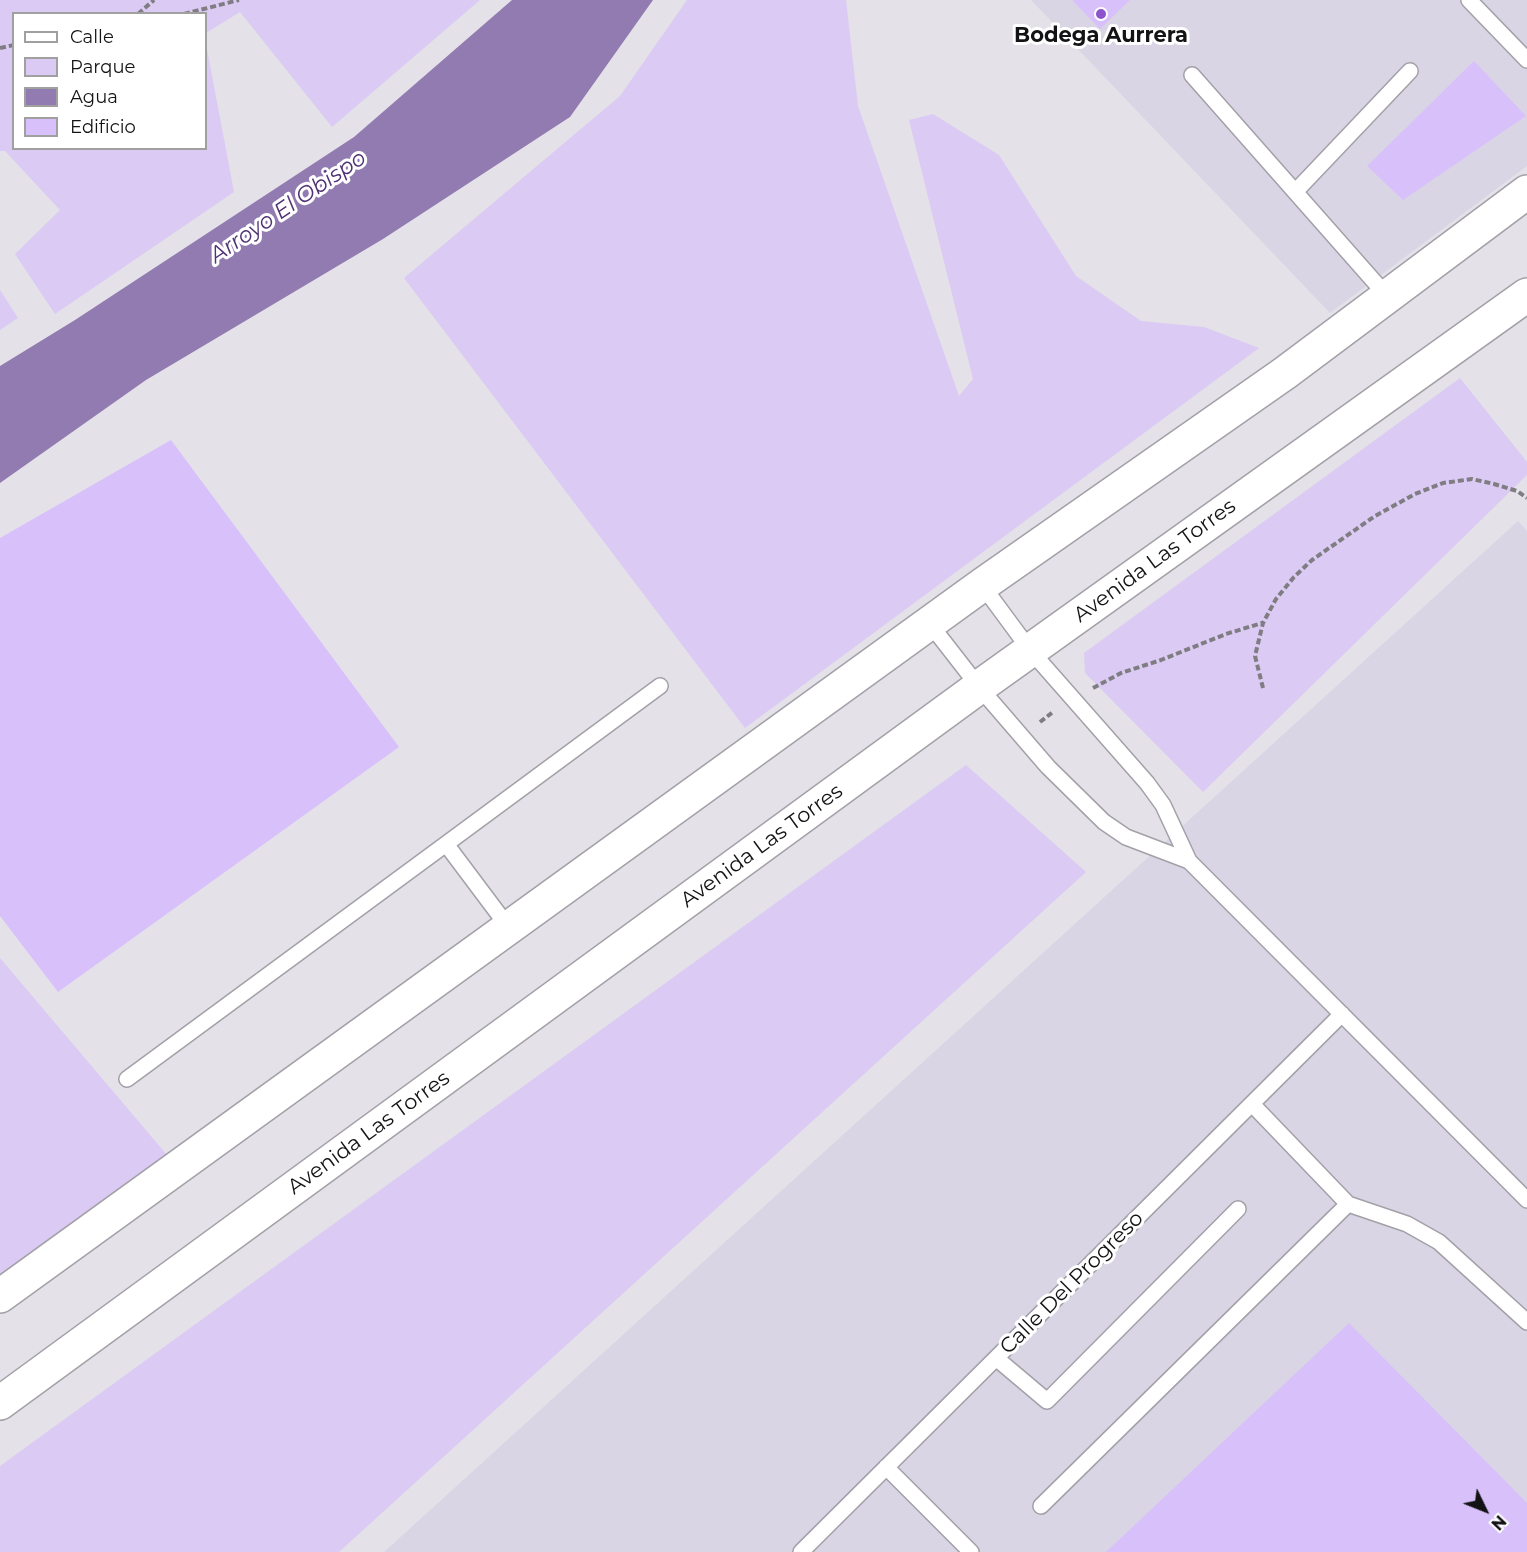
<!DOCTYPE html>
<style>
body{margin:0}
#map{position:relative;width:1527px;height:1552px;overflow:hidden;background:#e4e1e9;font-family:Montserrat,sans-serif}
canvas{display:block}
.legend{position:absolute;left:12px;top:12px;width:195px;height:138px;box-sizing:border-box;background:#fff;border:2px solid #a1a0a1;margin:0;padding:8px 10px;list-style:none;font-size:18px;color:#131214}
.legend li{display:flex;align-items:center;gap:12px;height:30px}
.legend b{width:30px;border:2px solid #a1a0a1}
.north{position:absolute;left:1455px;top:1480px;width:60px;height:60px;-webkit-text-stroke:4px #fff;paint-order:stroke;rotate:133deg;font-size:16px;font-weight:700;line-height:24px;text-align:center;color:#131214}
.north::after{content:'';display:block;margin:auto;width:21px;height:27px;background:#131214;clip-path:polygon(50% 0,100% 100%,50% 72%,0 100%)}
</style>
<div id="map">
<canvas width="1527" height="1552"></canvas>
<ul class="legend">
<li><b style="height:8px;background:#fff"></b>Calle</li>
<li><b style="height:16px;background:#dacaf4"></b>Parque</li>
<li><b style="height:16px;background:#917bb0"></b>Agua</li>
<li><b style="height:16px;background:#d8c1fb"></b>Edificio</li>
</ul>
<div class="north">N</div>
</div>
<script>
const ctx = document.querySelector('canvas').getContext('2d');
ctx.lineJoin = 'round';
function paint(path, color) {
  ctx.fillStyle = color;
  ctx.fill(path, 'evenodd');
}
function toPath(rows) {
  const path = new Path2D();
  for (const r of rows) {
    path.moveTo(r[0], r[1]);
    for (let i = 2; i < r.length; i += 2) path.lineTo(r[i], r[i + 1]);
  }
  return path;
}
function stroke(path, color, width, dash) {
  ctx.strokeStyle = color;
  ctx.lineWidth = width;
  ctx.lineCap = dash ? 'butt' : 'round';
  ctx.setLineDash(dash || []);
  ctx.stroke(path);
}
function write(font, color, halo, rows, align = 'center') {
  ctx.font = font + ' Montserrat,sans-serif';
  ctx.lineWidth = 6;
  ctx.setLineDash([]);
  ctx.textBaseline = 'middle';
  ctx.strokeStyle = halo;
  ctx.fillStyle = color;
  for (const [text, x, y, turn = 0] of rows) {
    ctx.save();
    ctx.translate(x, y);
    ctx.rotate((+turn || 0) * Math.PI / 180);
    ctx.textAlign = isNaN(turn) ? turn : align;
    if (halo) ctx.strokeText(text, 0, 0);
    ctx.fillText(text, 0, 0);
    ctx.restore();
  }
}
const built = toPath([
 [1031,0,1527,0,1527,166,1330,313],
 [1518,521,1527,531,1527,1552,384,1552]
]);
const green = toPath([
 [0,0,480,0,332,127,240,12,206,33,206,14,14,14,14,148,206,148,206,44,234,192,55,314,15,254,60,210,5,151,0,151],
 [687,0,846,0,858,106,959,396,973,379,909,120,933,114,999,155,1076,276,1141,321,1204,327,1259,348,745,728,404,278,620,96],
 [0,290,18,318,0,330],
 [1460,378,1527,462,1527,475,1203,792,1085,673,1084,653],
 [966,765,1086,872,339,1552,0,1552,0,1466],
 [0,958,167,1155,0,1277]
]);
const water = toPath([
 [512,0,653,0,570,117,383,239,146,380,0,483,0,366,75,320,354,137]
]);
const building = toPath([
 [1072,0,1130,0,1100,29],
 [1474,61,1526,116,1403,200,1367,166],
 [171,440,399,747,58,992,0,916,0,538],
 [1349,1323,1527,1503,1527,1552,1106,1552]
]);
const path = toPath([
 [138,14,154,0],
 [184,14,239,0],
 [0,48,14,45],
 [1093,688,1121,673,1161,660,1226,634,1262,623],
 [1263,688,1255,656,1263,623,1276,599,1294,577,1312,560,1375,516,1415,494,1443,483,1472,479,1494,484,1517,491,1527,498],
 [1040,722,1053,712]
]);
const lane = toPath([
 [1469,0,1527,60],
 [1192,75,1387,296],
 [1295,192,1410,71],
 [982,585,1030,650,1147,783,1163,805,1189,861,1527,1200],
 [930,624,979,687,1048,767,1104,822,1126,837,1189,861],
 [446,844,660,686],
 [127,1079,446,844,509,928],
 [1252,1104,1348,1204,1407,1224,1439,1242,1527,1322],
 [996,1358,1047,1401,1238,1209],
 [886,1467,971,1552],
 [1041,1506,1348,1204],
 [801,1552,1342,1014]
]);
const secondary = toPath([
 [0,1296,982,585,1285,373,1527,192],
 [0,1403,979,687,1527,295]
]);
const markers = [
 [1101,14,6,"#8d54cc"]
];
const poiNames = [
 ["Bodega Aurrera",1101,36]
];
const streetNames = [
 ["Avenida Las Torres",1155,561,-36],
 ["Avenida Las Torres",762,846,-36],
 ["Avenida Las Torres",369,1133,-36],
 ["Calle Del Progreso",1072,1283,-45]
];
const waterNames = [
 ["Arroyo El Obispo",288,207,-34]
];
paint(built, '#dad5e4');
paint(green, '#dacaf4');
paint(water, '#917bb0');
paint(building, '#d8c1fb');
stroke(lane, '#a3a0a8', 18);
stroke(secondary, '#a3a0a8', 36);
stroke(path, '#7f7d82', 4, [6, 3]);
stroke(lane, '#fff', 15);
stroke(secondary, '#fff', 33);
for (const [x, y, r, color] of markers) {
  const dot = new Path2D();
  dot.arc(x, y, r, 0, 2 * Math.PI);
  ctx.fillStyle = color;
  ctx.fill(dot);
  stroke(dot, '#fff', 2);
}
write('bold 21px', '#131214', '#fff', poiNames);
write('21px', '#131214', '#fff', streetNames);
write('italic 22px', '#503174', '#fff', waterNames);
</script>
